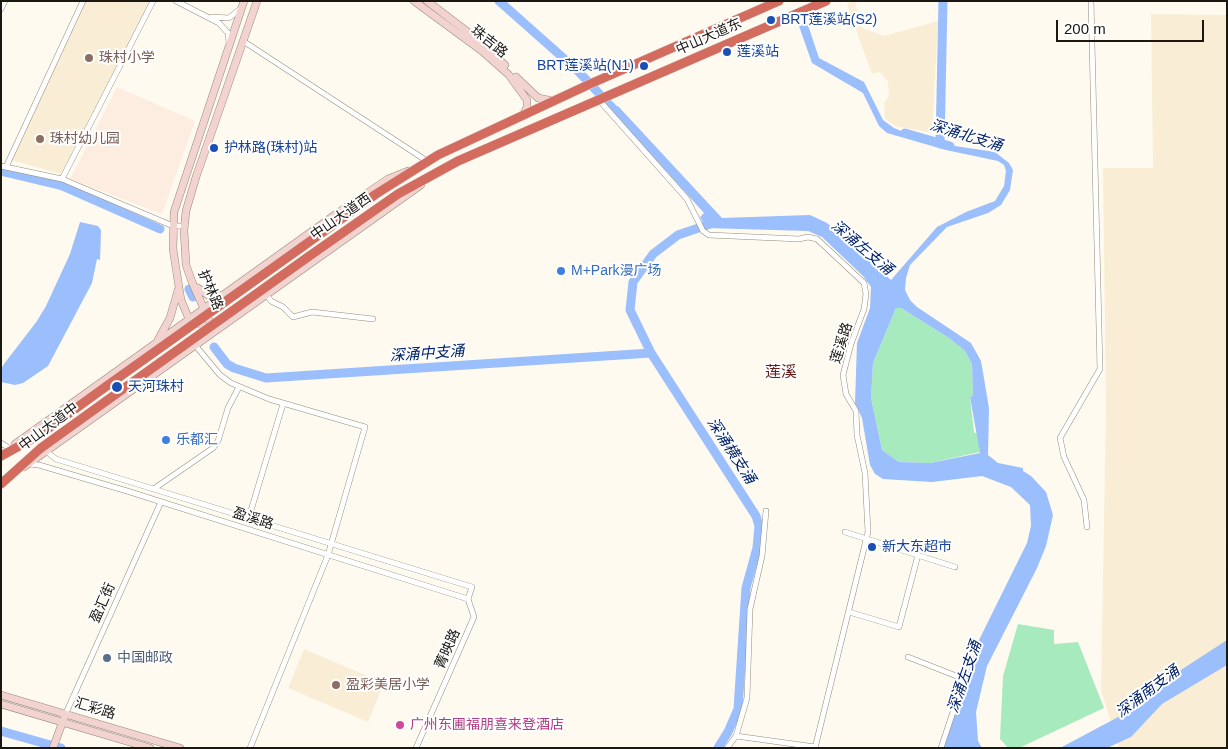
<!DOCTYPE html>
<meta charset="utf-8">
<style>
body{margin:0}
#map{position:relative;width:1228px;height:749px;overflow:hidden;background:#fefaef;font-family:Arial,sans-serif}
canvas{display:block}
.frame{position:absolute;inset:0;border:2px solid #1b1812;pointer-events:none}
.scale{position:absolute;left:1056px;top:20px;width:148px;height:22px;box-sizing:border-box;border:2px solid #1b1812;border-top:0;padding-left:6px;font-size:15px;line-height:18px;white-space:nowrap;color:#1b1812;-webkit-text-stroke:4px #fff;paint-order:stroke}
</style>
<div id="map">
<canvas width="1228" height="749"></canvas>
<div class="frame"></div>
<div class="scale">200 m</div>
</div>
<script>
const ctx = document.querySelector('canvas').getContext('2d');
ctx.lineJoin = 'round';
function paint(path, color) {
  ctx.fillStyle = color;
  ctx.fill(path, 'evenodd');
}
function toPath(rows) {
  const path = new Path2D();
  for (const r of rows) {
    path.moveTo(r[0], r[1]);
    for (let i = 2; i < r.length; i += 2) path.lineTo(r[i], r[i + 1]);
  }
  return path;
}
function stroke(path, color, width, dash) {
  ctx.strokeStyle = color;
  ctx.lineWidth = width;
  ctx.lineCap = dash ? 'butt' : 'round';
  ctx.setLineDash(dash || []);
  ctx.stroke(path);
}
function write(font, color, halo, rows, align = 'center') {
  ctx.font = font + ' Arial,"Noto Sans SC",sans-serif';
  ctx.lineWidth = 4;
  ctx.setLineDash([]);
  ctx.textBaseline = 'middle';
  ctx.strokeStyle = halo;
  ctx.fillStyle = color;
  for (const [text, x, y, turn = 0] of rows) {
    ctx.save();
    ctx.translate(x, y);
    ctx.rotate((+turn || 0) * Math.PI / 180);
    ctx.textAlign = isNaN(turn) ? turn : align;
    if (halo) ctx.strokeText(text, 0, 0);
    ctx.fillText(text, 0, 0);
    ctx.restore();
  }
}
const commercial = toPath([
 [117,87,195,121,162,214,70,179]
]);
const built = toPath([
 [86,1,149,1,61,174,11,160],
 [852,1,855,1,862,28,884,36,938,21,932,133,895,126,885,119,884,103,889,96,888,82,880,72,872,74,847,5],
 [1151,14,1227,15,1225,670,1227,748,1119,748,1101,690,1106,407,1103,168,1153,168],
 [304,649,384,683,368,722,288,688]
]);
const green = toPath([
 [896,308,901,308,949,338,965,351,972,364,973,396,970,397,974,432,978,435,980,452,930,463,899,462,882,450,871,398,873,363],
 [1018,624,1054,630,1054,644,1078,642,1104,708,1019,748,1008,748,1000,739,1003,676]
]);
const water = toPath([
 [807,22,819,58,864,82,883,120,894,128,928,142,995,152,1009,163,1013,170,1010,190,1001,205,988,213,947,227,910,265,906,278,905,290,910,300,917,307,971,343,981,361,989,408,988,455,998,463,1023,468,1023,471,1031,476,1046,492,1053,515,1046,546,1037,568,987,666,976,712,978,741,982,748,943,748,979,640,1027,543,1031,526,1030,505,1011,487,982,476,932,482,883,479,875,474,870,465,862,418,855,403,857,343,870,308,871,287,863,276,822,237,808,231,706,228,700,217,704,213,611,110,618,106,722,218,810,215,827,223,891,280,937,227,966,212,995,201,1004,186,1006,171,1004,165,998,161,946,150,887,133,879,126,863,93,812,63,799,26],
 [896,308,901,308,949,338,965,351,972,364,973,396,970,397,980,453,930,463,899,462,882,450,871,398,873,363],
 [80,222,98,226,101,230,100,260,97,259,92,283,48,366,23,383,15,385,1,382,1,369,4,364,37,321,46,306,70,254],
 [1227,640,1227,665,1162,704,1131,737,1107,748,1060,748,1137,707,1164,681]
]);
const river = toPath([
 [499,1,578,71,620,116],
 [905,133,950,146],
 [940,144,943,1],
 [1,171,60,185,160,229],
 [716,222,678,235,653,254,633,282,630,310,651,353,756,516,759,526,757,548,746,588,738,709,728,732,718,748],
 [189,289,193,297],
 [214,347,227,364,234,368,266,378,651,353],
 [1,731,61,748]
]);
const street = toPath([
 [176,1,219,23,228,33,229,43],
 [1,9,5,1],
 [212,17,229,18,240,9],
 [243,41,427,161],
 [599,100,687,199,703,231,709,235,799,239,808,237,817,239,864,283,866,294,864,309,851,344,843,375,846,394,856,411,857,435,865,473,868,532,815,748],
 [1,166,62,179,173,226,185,226],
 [6,167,83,1],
 [62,179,153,1],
 [266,294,271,301,283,307,293,317,312,312,373,319],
 [195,345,220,375,231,383,269,399,365,427,328,555,250,748],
 [1,443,9,448],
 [47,452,56,459,472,587,468,599,474,617,416,748],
 [29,464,39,465,127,491,468,599],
 [155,488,213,448,218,441,228,408,239,387],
 [249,517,283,404],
 [1087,527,1084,500,1064,457,1060,438,1100,369,1091,1],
 [845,532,955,567],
 [849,612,899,627,918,555],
 [908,657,964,679,941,748],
 [66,713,161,502],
 [736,736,815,747],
 [727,748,736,736,747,698,750,609,762,556,766,511]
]);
const secondary = toPath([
 [414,1,482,51,509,75,527,100,527,107,523,115],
 [427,1,477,39,505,65],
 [516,77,538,98,553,101],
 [198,288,209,296,221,295],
 [213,329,192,282,186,265,184,230,186,211,196,177,257,1],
 [212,330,189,319,181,300,173,249,174,212,244,1],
 [158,340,170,318,178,290],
 [15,444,336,214,388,179,408,171],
 [24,467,421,185],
 [1,695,180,748],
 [1,704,150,748],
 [53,748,64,718]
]);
const highway = toPath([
 [302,247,376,194,438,155,590,84,779,1],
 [308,257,398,194,458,161,826,1],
 [1,456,39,435,108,385],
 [1,484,41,448,116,394]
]);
const highwayBridge = toPath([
 [108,385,302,247],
 [116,394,308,257]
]);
const markers = [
 [771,20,5,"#1a4fb4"],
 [727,52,5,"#1a4fb4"],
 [89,58,5,"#8d6e63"],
 [644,66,5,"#1a4fb4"],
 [40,139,5,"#8d6e63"],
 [214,148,5,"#1a4fb4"],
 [561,271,5,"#3f7fe0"],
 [117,387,6,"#1a4fb4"],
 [166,440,5,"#3f7fe0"],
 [872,547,5,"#1a4fb4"],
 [107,658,5,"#5c6f8a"],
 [336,685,5,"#8d6e63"],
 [400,725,5,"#d1479c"]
];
const transitNames = [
 ["BRT莲溪站(S2)",781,20],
 ["莲溪站",737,52],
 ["BRT莲溪站(N1)",634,66,"right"],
 ["护林路(珠村)站",224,148],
 ["天河珠村",128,387],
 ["新大东超市",882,547]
];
const streetNames = [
 ["中山大道东",709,37,-24],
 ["珠吉路",489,42,39],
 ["中山大道西",341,217,-35],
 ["护林路",210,290,67],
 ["莲溪路",842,343,-72],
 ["中山大道中",49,427,-37],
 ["盈溪路",253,519,18],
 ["盈汇街",103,603,-66],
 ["菁映路",448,649,-66],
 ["汇彩路",95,709,17]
];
const educationNames = [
 ["珠村小学",99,58],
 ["珠村幼儿园",50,139],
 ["盈彩美居小学",346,685]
];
const shopNames = [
 ["M+Park漫广场",571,271],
 ["乐都汇",176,440]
];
const serviceNames = [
 ["中国邮政",117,658]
];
const hotelNames = [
 ["广州东圃福朋喜来登酒店",410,725]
];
const waterNames = [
 ["深涌北支涌",966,136,17],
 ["深涌左支涌",862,248,40],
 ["深涌中支涌",427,354,-4],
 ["深涌横支涌",731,451,57],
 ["深涌左支涌",965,677,-71],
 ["深涌南支涌",1148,692,-37]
];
const quarterNames = [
 ["莲溪",781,373]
];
paint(commercial, '#fdede0');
paint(built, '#f9eed5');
paint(green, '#a7eabe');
paint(water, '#9bbefd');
stroke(river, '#9bbefd', 9);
stroke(street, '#938c7b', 6);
stroke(secondary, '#938c7b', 8);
stroke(highway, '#dbdad9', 10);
stroke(street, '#fff', 5);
stroke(secondary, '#f2d3cf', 7);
stroke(highway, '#d36c5f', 9);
stroke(highwayBridge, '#dbdad9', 10, []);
stroke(highwayBridge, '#d36c5f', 9);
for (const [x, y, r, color] of markers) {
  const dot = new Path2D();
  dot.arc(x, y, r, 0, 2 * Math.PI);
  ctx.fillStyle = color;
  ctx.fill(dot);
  stroke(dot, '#fff', 2);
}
write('14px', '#164399', '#fff', transitNames, 'left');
write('14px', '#1b1812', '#fff', streetNames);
write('14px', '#785e54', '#fff', educationNames, 'left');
write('14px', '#366cbe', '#fff', shopNames, 'left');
write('14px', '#4e5e75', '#fff', serviceNames, 'left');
write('14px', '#b23c85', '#fff', hotelNames, 'left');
write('italic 15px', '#022369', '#fff', waterNames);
write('16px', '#65201d', '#fff', quarterNames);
</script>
